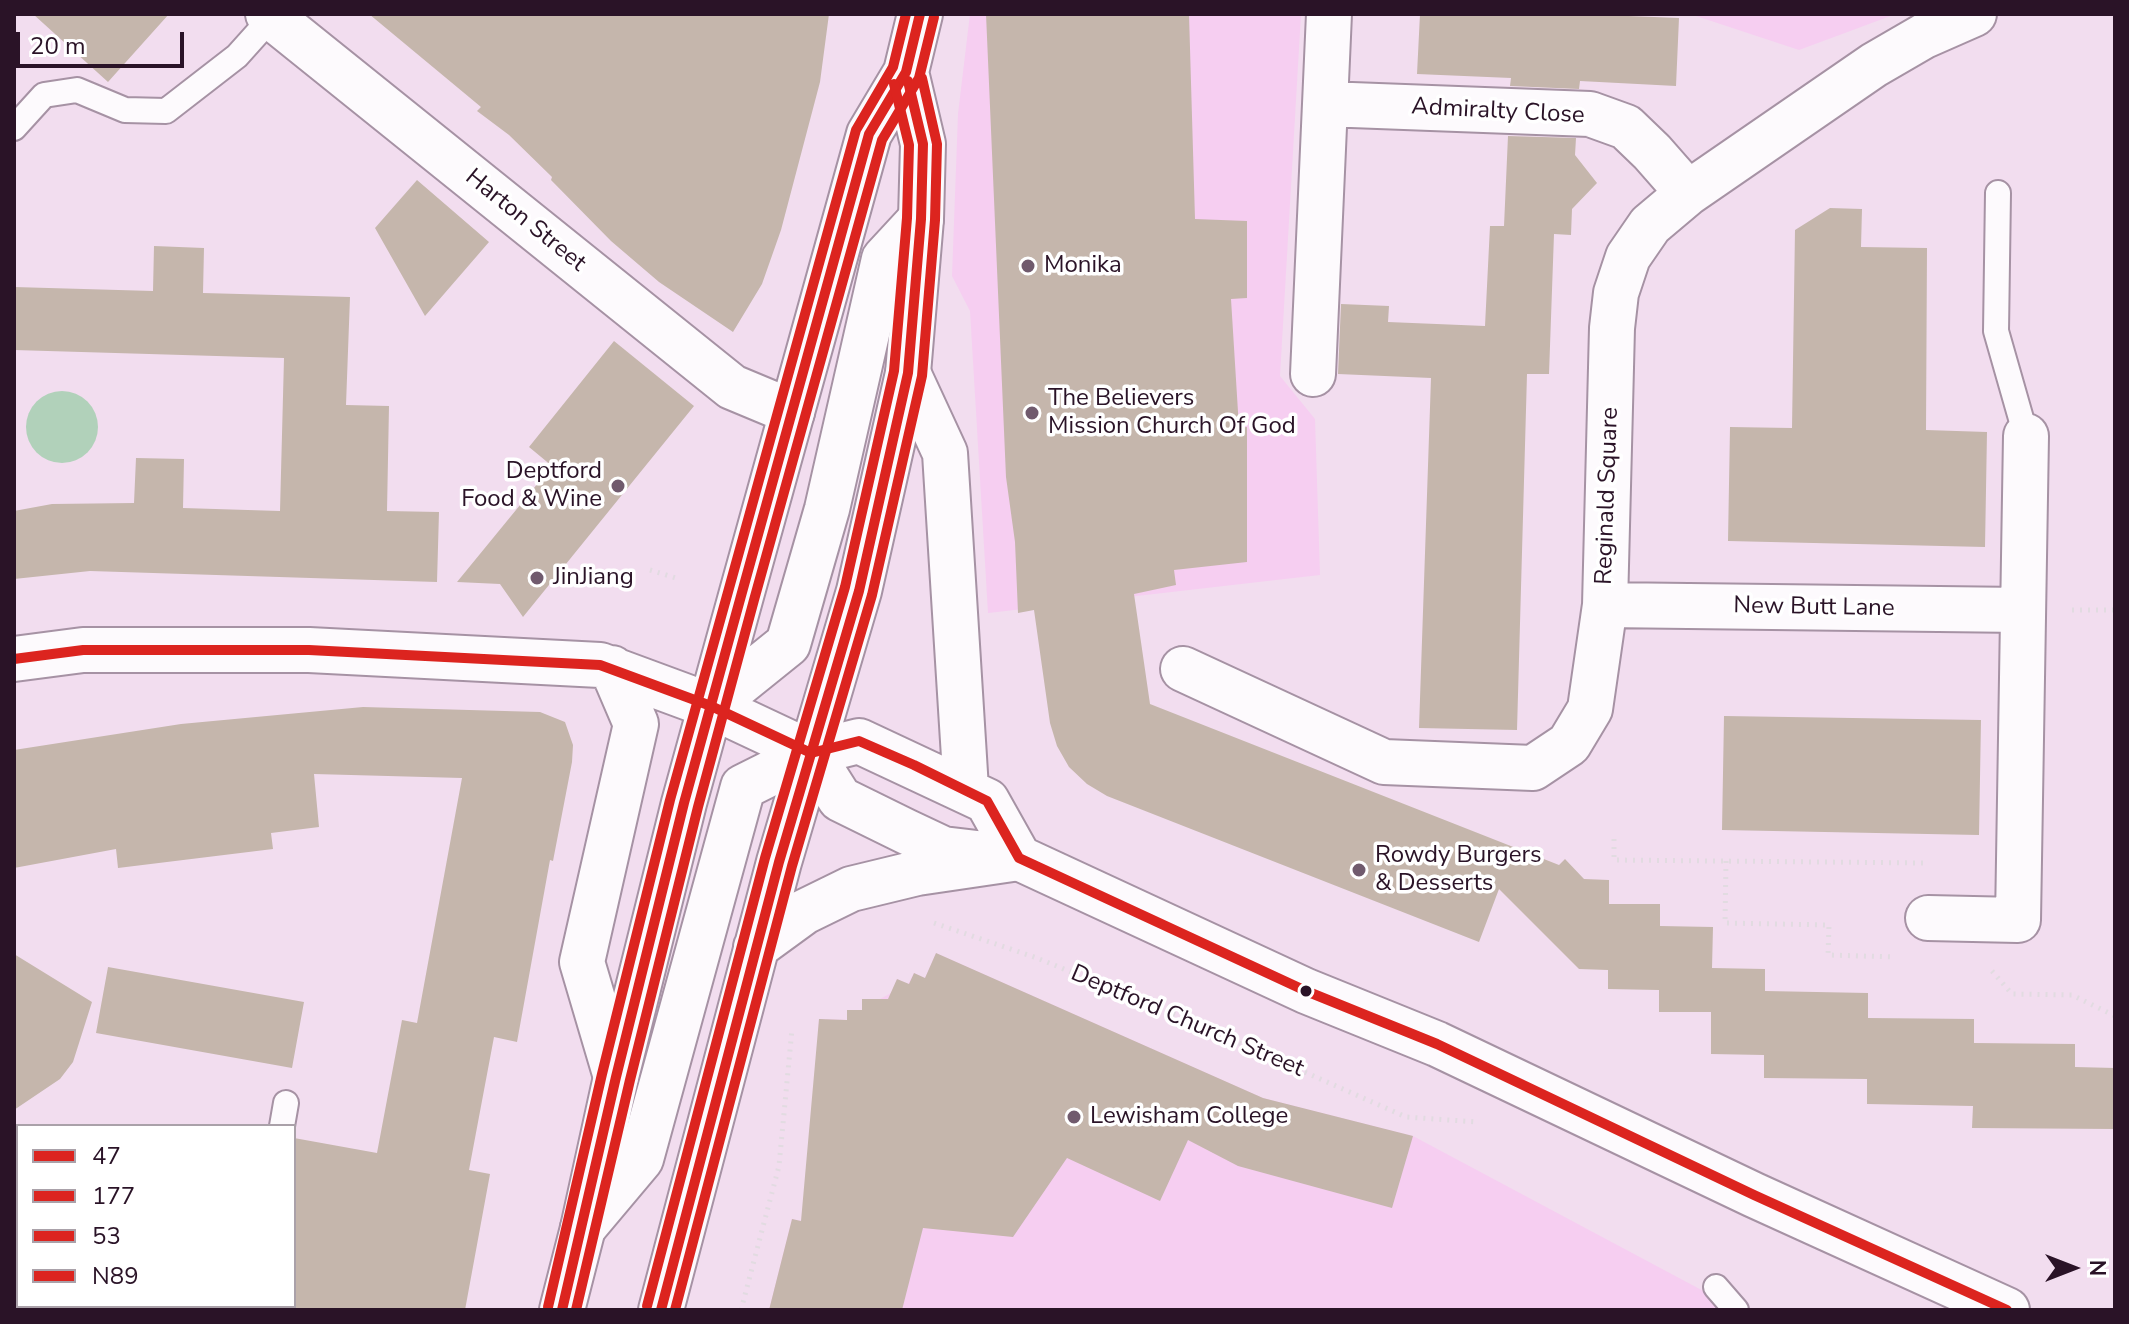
<!DOCTYPE html>
<style>
body{margin:0}
#map{position:relative;width:2129px;height:1324px;overflow:hidden;background:#f2ddef;font-family:"Nunito Sans",sans-serif}
canvas{display:block}
.frame{position:absolute;inset:0;border:16px solid #2a1327;pointer-events:none}
.legend{position:absolute;left:16px;top:1124px;width:280px;height:184px;box-sizing:border-box;background:#fff;border:2px solid #aaa1a9;margin:0;padding:10px 14px;list-style:none;font-size:24px;color:#2a1327}
.legend li{display:flex;align-items:center;gap:16px;height:40px}
.legend b{width:40px;border:2px solid #aaa1a9}
.north{position:absolute;left:2033px;top:1228px;width:80px;height:80px;-webkit-text-stroke:6px #fff;paint-order:stroke;rotate:90deg;font-size:22px;font-weight:700;line-height:32px;text-align:center;color:#2a1327}
.north::after{content:'';display:block;margin:auto;width:28px;height:36px;background:#2a1327;clip-path:polygon(50% 0,100% 100%,50% 72%,0 100%)}
.scale{position:absolute;left:16px;top:32px;width:168px;height:36px;box-sizing:border-box;border:4px solid #2a1327;border-top:0;padding-left:10px;font-size:24px;line-height:28px;white-space:nowrap;color:#2a1327;-webkit-text-stroke:6px #fff;paint-order:stroke}
</style>
<div id="map">
<canvas width="2129" height="1324"></canvas>
<div class="frame"></div>
<ul class="legend">
<li><b style="height:10px;background:#dc241f"></b>47</li>
<li><b style="height:10px;background:#dc241f"></b>177</li>
<li><b style="height:10px;background:#dc241f"></b>53</li>
<li><b style="height:10px;background:#dc241f"></b>N89</li>
</ul>
<div class="north">N</div>
<div class="scale">20 m</div>
</div>
<script>
const ctx = document.querySelector('canvas').getContext('2d');
ctx.lineJoin = 'round';
function paint(path, color) {
  ctx.fillStyle = color;
  ctx.fill(path, 'evenodd');
}
function toPath(rows) {
  const path = new Path2D();
  for (const r of rows) {
    if (r.length === 3) {
      path.moveTo(r[0] + r[2], r[1]);
      path.arc(r[0], r[1], r[2], 0, 2 * Math.PI);
      continue;
    }
    path.moveTo(r[0], r[1]);
    for (let i = 2; i < r.length; i += 2) path.lineTo(r[i], r[i + 1]);
  }
  return path;
}
function stroke(path, color, width, dash) {
  ctx.strokeStyle = color;
  ctx.lineWidth = width;
  ctx.lineCap = dash ? 'butt' : 'round';
  ctx.setLineDash(dash || []);
  ctx.stroke(path);
}
function write(font, color, halo, rows, align = 'center') {
  ctx.font = font + ' "Nunito Sans",sans-serif';
  ctx.lineWidth = 7;
  ctx.setLineDash([]);
  ctx.textBaseline = 'middle';
  ctx.strokeStyle = halo;
  ctx.fillStyle = color;
  for (const [text, x, y, turn = 0] of rows) {
    ctx.save();
    ctx.translate(x, y);
    ctx.rotate((+turn || 0) * Math.PI / 180);
    ctx.textAlign = isNaN(turn) ? turn : align;
    if (halo) ctx.strokeText(text, 0, 0);
    ctx.fillText(text, 0, 0);
    ctx.restore();
  }
}
const built = toPath([
 [970,14,1301,14,1280,376,1315,419,1320,575,988,613,970,311,952,276,958,114],
 [1690,14,1896,14,1799,50],
 [936,953,1263,1098,1413,1136,1739,1310,769,1310,792,1219,807,1222,819,1019,847,1020,847,1010,862,1010,862,999,880,999,891,993,897,979,908,984,914,973,925,978]
]);
const green = toPath([
 [62,427,36]
]);
const building = toPath([
 [33,14,169,14,108,82],
 [369,14,829,14,820,82,781,230,762,284,733,332,659,282,611,241,551,180,552,177,509,135,477,111,481,107],
 [986,14,1189,14,1195,219,1247,221,1247,298,1231,299,1239,428,1247,427,1247,562,1174,570,1176,585,1134,594,1150,704,1559,865,1565,859,1584,879,1609,880,1609,904,1660,904,1660,926,1713,927,1712,968,1765,969,1765,991,1868,993,1868,1018,1974,1019,1974,1043,2075,1044,2075,1067,2115,1068,2115,1129,1972,1128,1973,1106,1867,1104,1867,1079,1764,1078,1764,1055,1711,1054,1711,1012,1659,1012,1659,990,1608,989,1608,970,1579,969,1499,889,1479,942,1107,796,1087,784,1069,767,1057,746,1050,723,1034,610,1018,613,1015,542,1006,477],
 [1420,14,1578,14,1679,18,1676,86,1580,81,1579,89,1510,86,1511,78,1417,74],
 [1508,136,1576,138,1575,155,1597,183,1572,209,1571,235,1554,234,1549,374,1527,374,1517,730,1419,728,1431,378,1338,374,1341,304,1389,306,1388,322,1485,326,1490,226,1504,226],
 [417,180,489,242,425,316,375,228],
 [1830,208,1862,209,1861,247,1927,248,1926,430,1987,432,1985,547,1728,541,1730,427,1792,428,1795,230],
 [154,246,204,248,203,293,350,297,346,405,389,406,387,511,439,512,437,582,90,571,14,579,14,511,52,504,134,503,136,458,184,459,183,508,280,511,284,358,14,350,14,287,153,291],
 [614,341,694,406,523,617,500,584,457,582,552,466,529,447],
 [363,707,540,712,565,722,573,745,572,762,553,861,550,860,517,1042,494,1037,469,1170,490,1174,465,1310,294,1310,294,1138,377,1153,402,1020,417,1023,462,778,314,774,319,827,271,833,273,849,118,868,116,849,14,868,14,750,181,724],
 [1724,716,1981,720,1979,835,1722,830],
 [936,953,1263,1098,1413,1136,1392,1208,1238,1166,1188,1140,1160,1201,1067,1158,1013,1237,923,1228,902,1310,769,1310,792,1219,801,1221,819,1019,847,1020,847,1010,862,1010,862,999,888,999,897,979,909,984,914,973,925,978],
 [14,954,92,1002,73,1062,60,1079,14,1110],
 [108,967,304,1002,292,1068,96,1033]
]);
const path = toPath([
 [650,570,676,578],
 [2072,610,2115,610],
 [1614,839,1614,860,1925,863],
 [1726,861,1725,923,1829,925,1828,955,1895,957],
 [934,923,1037,958,1176,1015,1406,1117,1477,1122],
 [1992,971,2012,994,2072,995,2115,1016],
 [741,1310,779,1166,792,1029]
]);
const service = toPath([
 [14,128,44,95,77,90,125,110,166,111,237,56,272,17],
 [1998,193,1996,331,2026,436],
 [282,1126,286,1103],
 [14,1139,18,1142],
 [1716,1287,1736,1310]
]);
const minor = toPath([
 [268,14,732,387,792,412],
 [1325,104,1590,114,1626,127,1652,152,1688,193],
 [1313,374,1329,14],
 [1605,605,2022,610],
 [1183,669,1384,762,1533,768,1569,744,1590,709,1605,605,1612,328,1616,293,1628,257,1650,225,1688,193,1874,65,1924,36,1974,14],
 [1928,918,2018,920,2026,436]
]);
const primary = toPath([
 [908,373,945,453,966,789],
 [14,659,83,650,309,650,600,665,711,706,811,753],
 [612,668,636,724,582,962,616,1077],
 [711,706,788,644,827,509,884,259,921,219],
 [811,753,840,799,905,831,943,849,1019,858,1306,991,1437,1044,1754,1195,2007,1310],
 [583,1228,641,1159,743,787,811,753,859,741,987,801,1019,858]
]);
const trunk = toPath([
 [756,947,804,912,851,889,917,873,1019,858],
 [562,1310,583,1228,616,1077,684,803,741,596,869,134,906,72,920,14],
 [661,1310,779,862,859,591,908,373,921,219,923,144,906,72]
]);
const bus1 = toPath([
 [14,659,83,650,309,650,600,665,711,706,811,753],
 [811,753,859,741,914,765,987,801,1019,858,1306,991,1437,1044,1754,1195,2007,1310]
]);
const bus2 = toPath([
 [562,1310,616,1077,684,803,741,596,869,134,906,72,920,14],
 [661,1310,779,862,859,591,908,373,921,219,923,144,908,81]
]);
const bus3 = toPath([
 [576,1310,630,1080,698,807,754,600,882,140,919,78,934,17],
 [675,1310,792,866,872,595,922,376,935,220,937,144,922,78]
]);
const bus4 = toPath([
 [647,1306,765,858,845,587,894,371,907,218,909,145,894,84],
 [548,1307,602,1074,670,800,728,592,856,130,893,67,906,14]
]);
const markers = [
 [1028,266,8,"#705a6d"],
 [1032,413,8,"#705a6d"],
 [618,486,8,"#705a6d"],
 [537,578,8,"#705a6d"],
 [1359,870,8,"#705a6d"],
 [1306,991,7,"#2a1327"],
 [1074,1117,8,"#705a6d"]
];
const streetNames = [
 ["Admiralty Close",1498,112,3],
 ["Harton Street",525,221,39],
 ["Reginald Square",1608,496,-88],
 ["New Butt Lane",1814,608,1],
 ["Deptford Church Street",1187,1022,23]
];
const poiNames = [
 ["Monika",1044,266],
 ["The Believers",1048,399],
 ["Mission Church Of God",1048,427],
 ["Deptford",602,472,"right"],
 ["Food & Wine",602,500,"right"],
 ["JinJiang",553,578],
 ["Rowdy Burgers",1375,856],
 ["& Desserts",1375,884],
 ["Lewisham College",1090,1117]
];
paint(built, '#f6cef1');
paint(green, '#b1d1ba');
paint(building, '#c5b6ac');
stroke(service, '#a692a4', 28);
stroke(minor, '#a692a4', 48);
stroke(primary, '#a692a4', 48);
stroke(trunk, '#a692a4', 48);
stroke(path, '#e2dbe1', 5, [2, 6]);
stroke(service, '#fdfafd', 24);
stroke(minor, '#fdfafd', 44);
stroke(primary, '#fdfafd', 44);
stroke(trunk, '#fdfafd', 44);
stroke(bus1, '#dc241f', 10);
stroke(bus2, '#dc241f', 10);
stroke(bus3, '#dc241f', 10);
stroke(bus4, '#dc241f', 10);
for (const [x, y, r, color] of markers) {
  const dot = new Path2D();
  dot.arc(x, y, r, 0, 2 * Math.PI);
  ctx.fillStyle = color;
  ctx.fill(dot);
  stroke(dot, '#fff', 3);
}
write('24px', '#2a1327', '#fff', streetNames);
write('24px', '#2a1327', '#fff', poiNames, 'left');
</script>
